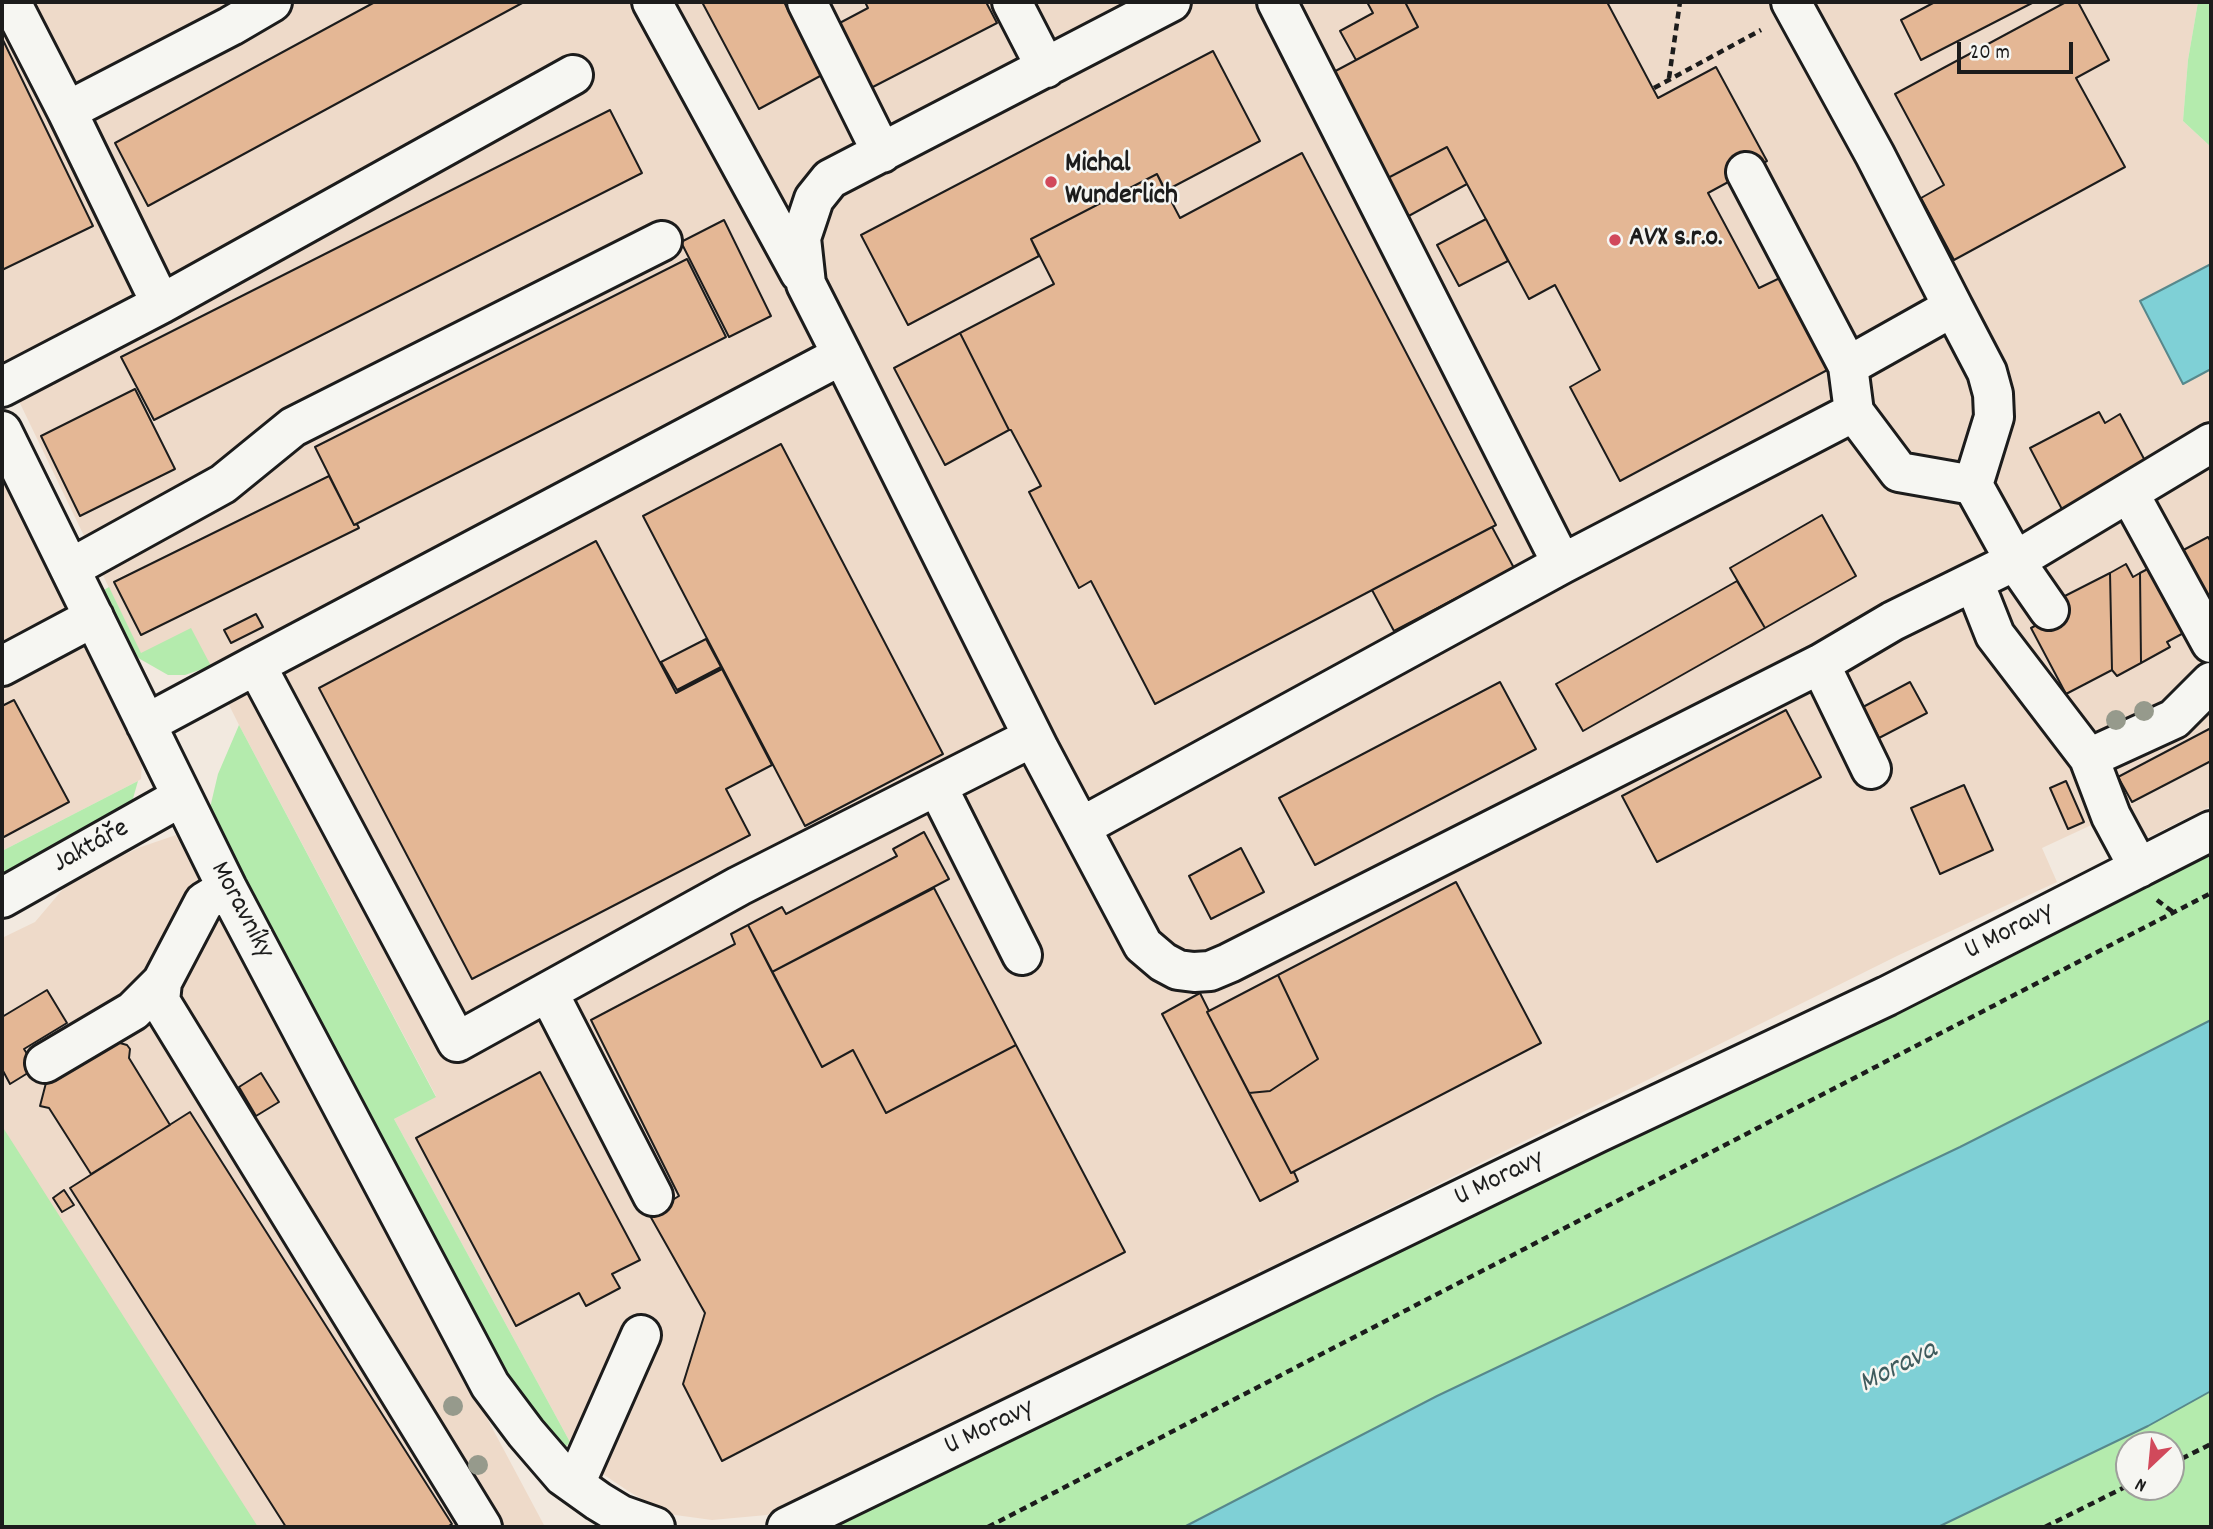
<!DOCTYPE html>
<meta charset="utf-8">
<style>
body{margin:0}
#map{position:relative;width:2213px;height:1529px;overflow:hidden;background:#f2e9df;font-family:Dekko,sans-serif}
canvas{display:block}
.frame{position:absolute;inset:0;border:4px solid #1c1c1c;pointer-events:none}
.north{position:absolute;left:2115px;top:1431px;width:70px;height:70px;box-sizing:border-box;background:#f6f6f2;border:2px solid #9f9f9c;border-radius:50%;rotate:206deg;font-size:19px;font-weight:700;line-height:28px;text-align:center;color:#1c1c1c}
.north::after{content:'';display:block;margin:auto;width:24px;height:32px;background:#d1495b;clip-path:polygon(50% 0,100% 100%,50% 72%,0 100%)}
.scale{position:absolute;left:1957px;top:42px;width:116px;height:32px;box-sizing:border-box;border:4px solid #1c1c1c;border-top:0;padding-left:9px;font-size:21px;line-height:24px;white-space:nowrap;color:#1c1c1c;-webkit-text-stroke:5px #f6f6f2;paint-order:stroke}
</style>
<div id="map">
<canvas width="2213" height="1529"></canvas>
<div class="frame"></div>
<div class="north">N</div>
<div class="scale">20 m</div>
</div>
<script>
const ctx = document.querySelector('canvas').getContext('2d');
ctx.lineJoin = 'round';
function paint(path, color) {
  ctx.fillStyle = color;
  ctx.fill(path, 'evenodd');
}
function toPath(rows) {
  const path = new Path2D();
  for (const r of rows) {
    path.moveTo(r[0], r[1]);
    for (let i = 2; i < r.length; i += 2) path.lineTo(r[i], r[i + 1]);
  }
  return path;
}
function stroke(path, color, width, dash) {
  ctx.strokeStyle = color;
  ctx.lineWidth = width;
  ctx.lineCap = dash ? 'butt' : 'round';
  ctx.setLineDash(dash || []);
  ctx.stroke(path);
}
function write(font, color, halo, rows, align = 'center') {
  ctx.font = font + ' Dekko,sans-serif';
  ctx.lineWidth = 5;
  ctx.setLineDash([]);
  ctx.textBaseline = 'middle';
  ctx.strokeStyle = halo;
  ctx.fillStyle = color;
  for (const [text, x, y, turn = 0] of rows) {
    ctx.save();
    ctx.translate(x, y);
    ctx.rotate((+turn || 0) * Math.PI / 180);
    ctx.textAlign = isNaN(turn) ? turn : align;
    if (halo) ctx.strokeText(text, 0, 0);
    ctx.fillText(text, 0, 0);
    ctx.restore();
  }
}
const built = toPath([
 [2,2,2198,2,2188,60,2183,121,2211,147,2211,806,2145,839,2128,808,2042,848,2057,882,1899,955,1261,1272,1259,1269,1258,1276,905,1445,767,1515,712,1520,668,1514,628,1491,597,1470,570,1442,394,1119,436,1096,239,725,191,629,141,654,2,366],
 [2,473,142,760,141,779,138,781,2,851],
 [176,835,545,1527,2,1527,2,938,35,922,68,883,138,848]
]);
const green = toPath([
 [2198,2,2211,2,2211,147,2183,121,2188,60],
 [109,587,141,653,191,628,211,666,185,675,168,675,140,659,132,652,102,591],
 [239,725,436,1097,394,1119,570,1442,564,1449,539,1421,470,1317,209,812,218,774],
 [138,781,130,809,2,881,2,851],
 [2211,840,2211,1020,1960,1147,1437,1396,1184,1527,807,1527],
 [2,1126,258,1527,2,1527],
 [2211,1391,2211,1527,1938,1527,2148,1426],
 [2129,1445,2171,1445,2171,1487,2129,1487]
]);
const water = toPath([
 [2211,264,2211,369,2183,384,2140,301,2211,264],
 [2211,1020,2211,1391,2148,1426,1938,1527,1184,1527,1437,1396,1960,1147,2211,1020]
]);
const building = toPath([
 [375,2,524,2,148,206,115,143,375,2],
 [702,2,784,2,822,75,759,109,702,2],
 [865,2,986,2,997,23,867,90,834,26,868,8,865,2],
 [1367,2,1405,2,1418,27,1356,60,1340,31,1373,13,1367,2],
 [1405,2,1607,2,1658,98,1716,67,1767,161,1708,193,1759,288,1782,277,1831,368,1620,481,1570,387,1600,370,1555,285,1529,299,1447,147,1384,180,1328,75,1418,27,1405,2],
 [1935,2,2034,2,1921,60,1901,20,1935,2],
 [2066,2,2078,2,2109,60,2076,78,2125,167,1954,260,1921,198,1944,185,1895,94,2066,2],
 [2,38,93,226,2,270,2,38],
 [1213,51,1260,141,1165,191,1157,174,1031,239,1039,256,908,325,861,235,1213,51],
 [610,110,642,173,154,420,121,357,610,110],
 [1447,147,1467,184,1405,218,1384,180,1447,147],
 [1302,153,1496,525,1155,704,1091,581,1079,588,1029,492,1041,486,1011,430,1009,430,960,333,1054,284,1031,239,1157,174,1180,218,1302,153],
 [1486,219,1508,261,1459,286,1437,245,1486,219],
 [724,220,771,316,729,337,681,242,724,220],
 [687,259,726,337,354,525,315,447,687,259],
 [960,333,1009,430,945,465,894,368,960,333],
 [135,389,175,469,80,516,41,436,135,389],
 [2099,412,2105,423,2120,414,2150,470,2065,515,2030,448,2099,412],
 [781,444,943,754,805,826,643,516,781,444],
 [329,476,354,525,357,524,359,528,141,635,114,582,329,476],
 [1822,515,1856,576,1765,628,1730,568,1822,515],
 [1492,527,1514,568,1394,631,1372,590,1492,527],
 [2208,537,2211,542,2211,618,2167,642,2170,647,2141,663,2140,573,2208,537],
 [596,541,676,693,722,669,772,765,726,789,750,835,472,979,319,688,596,541],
 [2126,564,2133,577,2140,573,2141,663,2117,676,2112,670,2110,573,2126,564],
 [2110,573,2112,670,2066,694,2031,628,2061,612,2055,601,2110,573],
 [1737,581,1765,628,1583,731,1556,684,1737,581],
 [256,614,263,627,231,643,224,630,256,614],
 [706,639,721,667,677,690,661,662,706,639],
 [1500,682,1536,749,1315,865,1279,798,1500,682],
 [1910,682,1927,713,1879,738,1863,707,1910,682],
 [14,700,69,802,2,838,2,706,14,700],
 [1786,710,1821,777,1657,862,1622,796,1786,710],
 [2211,728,2211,761,2132,802,2118,777,2211,728],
 [2066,781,2084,822,2068,829,2050,788,2066,781],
 [1964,785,1993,850,1940,874,1911,808,1964,785],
 [924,832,949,879,772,972,748,925,782,907,786,914,897,856,893,849,924,832],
 [1241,848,1264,892,1211,919,1189,876,1241,848],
 [1456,882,1541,1043,1291,1173,1249,1093,1270,1091,1318,1059,1278,975,1456,882],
 [934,888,1016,1045,886,1113,853,1050,822,1067,772,972,934,888],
 [748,925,822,1067,853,1050,886,1113,1016,1045,1125,1252,722,1461,683,1384,705,1313,649,1214,679,1196,591,1020,735,944,731,934,748,925],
 [1278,975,1318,1059,1270,1091,1249,1093,1207,1012,1278,975],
 [47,990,67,1023,24,1049,36,1068,10,1084,2,1069,2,1017,47,990],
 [1200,993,1209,1011,1207,1012,1291,1173,1294,1172,1298,1181,1260,1201,1162,1014,1200,993],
 [109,1040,127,1045,130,1049,129,1058,170,1125,91,1174,49,1108,40,1106,47,1079,109,1040],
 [540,1072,640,1260,612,1274,620,1288,586,1306,579,1293,516,1326,416,1138,540,1072],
 [261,1073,279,1102,256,1116,239,1087,261,1073],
 [190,1112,452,1524,447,1527,286,1527,70,1188,190,1112],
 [64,1190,74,1205,62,1212,53,1198,64,1190]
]);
const path = toPath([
 [1669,78,1680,2],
 [1654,88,1761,30],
 [2157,900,2173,912],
 [2171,1464,2211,1444],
 [988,1527,2211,893],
 [2045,1527,2129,1485]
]);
const minor = toPath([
 [11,2,67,111,231,26,272,2],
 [652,2,800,273],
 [807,2,882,153],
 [1012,2,1046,68],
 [1171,2,830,179,814,199,801,238,806,284,842,355,1039,749,1143,945,1163,962,1178,970,1194,972,1210,971,1229,963,1820,664,1893,621,2015,561,2049,610],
 [1277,2,1562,564],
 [1791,2,1875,155,1953,307,1848,366],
 [67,111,161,304],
 [1746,172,1848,366,1854,412,1899,472,1973,485],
 [1953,307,1987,372,1993,394,1994,417,1973,485,2015,561,2211,443],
 [842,355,256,665,457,1042,739,886,1033,737],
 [2,387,161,304,573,75],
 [2,431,227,888,490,1385,526,1433,563,1476,598,1501,621,1515,655,1527],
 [2129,493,2211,643],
 [71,568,223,484,293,427,662,241],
 [1974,582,1995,635,2089,758,2174,719,2211,682],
 [1820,664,1871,769],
 [2,666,94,617],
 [146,724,256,665],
 [2089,758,2111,816,2139,868],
 [937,786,1022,955],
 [1081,827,1562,564,1854,412],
 [227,888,204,902,162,982,160,1001,482,1527],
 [2,898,181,797],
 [548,992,653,1196],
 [45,1063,133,1011,162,982],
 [575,1484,641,1335],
 [787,1527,1597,1133,1887,996,2211,831]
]);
const trees = [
 [2144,711],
 [2116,720],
 [453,1406],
 [478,1465]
];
const markers = [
 [1051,182,7,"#d1495b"],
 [1615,240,7,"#d1495b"]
];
const poiNames = [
 ["Michal",1065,166],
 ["Wunderlich",1065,198],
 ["AVX s.r.o.",1629,240]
];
const streetNames = [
 ["Jaktáře",92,848,-29],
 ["Moravníky",240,911,62],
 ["U Moravy",2010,933,-27],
 ["U Moravy",1500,1180,-26],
 ["U Moravy",990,1429,-26]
];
const waterNames = [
 ["Morava",1899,1369,-27]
];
paint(built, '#eedac9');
paint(green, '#b4ebad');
paint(water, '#7fd0d6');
stroke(water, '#57888c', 2);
paint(building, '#e4b795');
stroke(building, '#1c1c1c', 2);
stroke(minor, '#1c1c1c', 44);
stroke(path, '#1c1c1c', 4.5, [7, 5]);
stroke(minor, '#f6f6f2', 38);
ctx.fillStyle = '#969a8c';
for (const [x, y] of trees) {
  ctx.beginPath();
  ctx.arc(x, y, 10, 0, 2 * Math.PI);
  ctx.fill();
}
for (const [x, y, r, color] of markers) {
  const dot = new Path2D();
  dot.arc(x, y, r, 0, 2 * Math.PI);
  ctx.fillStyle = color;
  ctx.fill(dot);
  stroke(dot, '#f6f6f2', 2.5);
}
write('bold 28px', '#1c1c1c', '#f6f6f2', poiNames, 'left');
write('28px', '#1c1c1c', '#f6f6f2', streetNames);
write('italic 30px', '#3f5b5d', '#f6f6f2', waterNames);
</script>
